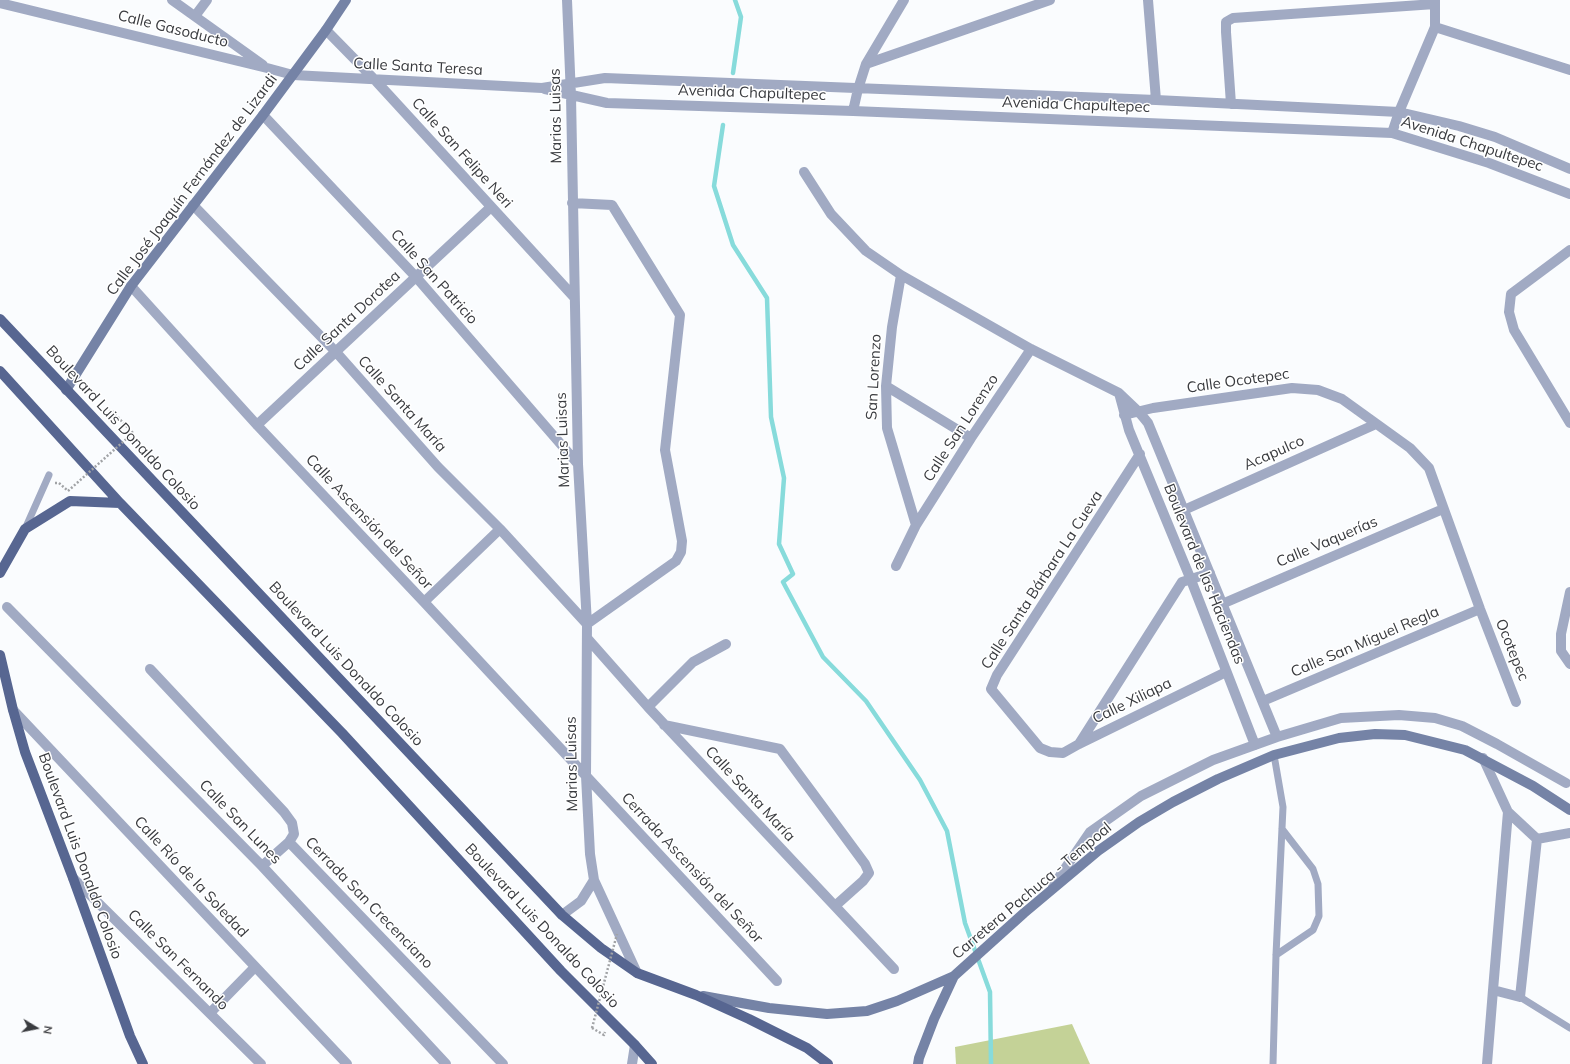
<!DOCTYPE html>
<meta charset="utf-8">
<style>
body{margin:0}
#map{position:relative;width:1570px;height:1064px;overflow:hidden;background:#fafcfe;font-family:Mulish,sans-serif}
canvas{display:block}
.north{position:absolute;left:16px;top:1008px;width:40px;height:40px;-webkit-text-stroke:3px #fff;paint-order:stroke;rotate:100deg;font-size:11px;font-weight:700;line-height:16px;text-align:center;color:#393b3f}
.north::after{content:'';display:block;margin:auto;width:14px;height:18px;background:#393b3f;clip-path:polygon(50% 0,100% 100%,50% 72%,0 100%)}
</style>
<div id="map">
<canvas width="1570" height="1064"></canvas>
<div class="north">N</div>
</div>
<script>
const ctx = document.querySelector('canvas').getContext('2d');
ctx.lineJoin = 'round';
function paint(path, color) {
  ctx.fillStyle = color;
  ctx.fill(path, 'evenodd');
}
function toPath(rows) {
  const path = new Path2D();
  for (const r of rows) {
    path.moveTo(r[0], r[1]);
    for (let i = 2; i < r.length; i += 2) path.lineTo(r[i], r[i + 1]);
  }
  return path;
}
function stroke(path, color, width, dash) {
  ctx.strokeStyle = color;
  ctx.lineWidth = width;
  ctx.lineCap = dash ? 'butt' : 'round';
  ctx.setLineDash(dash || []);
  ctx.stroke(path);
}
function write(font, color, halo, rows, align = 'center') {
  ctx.font = font + ' Mulish,sans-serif';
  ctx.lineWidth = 3;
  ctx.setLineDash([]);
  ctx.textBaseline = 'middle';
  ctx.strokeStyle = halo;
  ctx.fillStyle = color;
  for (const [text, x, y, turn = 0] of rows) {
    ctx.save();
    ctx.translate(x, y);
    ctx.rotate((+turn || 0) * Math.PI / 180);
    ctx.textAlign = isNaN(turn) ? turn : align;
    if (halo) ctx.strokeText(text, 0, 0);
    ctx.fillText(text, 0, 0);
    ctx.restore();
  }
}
const green = toPath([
 [1072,1024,1090,1064,956,1064,955,1047]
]);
const stream = toPath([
 [733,73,741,17,735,0],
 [723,125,714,186,733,245,767,298,771,417,784,478,779,544,793,574,783,582,823,657,866,701,920,780,947,831,965,923,990,992,991,1064]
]);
const path = toPath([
 [107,415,111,410,133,433],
 [55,483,59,483,67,490],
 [592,1028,604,1035,605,1032]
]);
const lane = toPath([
 [25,529,49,475],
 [1276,955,1313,930,1319,916,1318,884,1313,869,1282,829],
 [1520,997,1570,1028],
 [1273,1064,1276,955,1283,807,1274,755]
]);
const street = toPath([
 [172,0,263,65],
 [567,0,571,96,578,464,587,624,586,776,590,854,594,880,637,973],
 [1148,0,1156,100],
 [0,3,267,68,293,75,542,88,605,78,1156,100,1399,112,1459,126,1495,137,1570,169],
 [195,16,207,0],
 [1435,27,1570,70],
 [326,30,375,80,574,297],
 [866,64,1050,0],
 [545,89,607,103,853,111,1392,133,1489,163,1570,194],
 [1231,104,1226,32,1226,22,1233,18,1435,4],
 [853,111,858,89,866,64,904,0],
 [263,115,416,277,578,464],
 [1392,133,1399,112,1435,27,1435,0],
 [804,172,831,214,866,251,901,275,1031,349,1119,393,1139,412,1148,423,1277,737],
 [193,205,336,352,438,467,500,529,587,624,676,561,681,552,682,541,665,450,680,315,612,205,572,203],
 [1570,250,1511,294,1509,312,1514,330,1570,423],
 [901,275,892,327,886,386,887,428,916,525],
 [131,286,257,425,424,602,777,981],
 [886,386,971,438],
 [1119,393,1129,430,1191,580,1255,745],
 [1124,415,1153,408,1292,388,1318,390,1342,399,1410,448,1429,468,1480,609,1516,702],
 [257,425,491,207],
 [1140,454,997,675,991,689,1040,748,1050,752,1063,753,1079,744,1226,672],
 [1184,510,1376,424],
 [896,566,916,525,971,438,1031,349],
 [1570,592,1561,634,1561,651,1570,664],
 [424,602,500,529],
 [1222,604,1443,509],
 [7,607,262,866,446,1064],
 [587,638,648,707,894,969],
 [150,669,284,812,292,823,294,834,289,842,262,866],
 [1263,701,1480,609],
 [648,707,693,662,726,644],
 [13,710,347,1064],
 [664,725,780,749,865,864,869,873,863,881,835,906],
 [1079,744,1182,582,1210,573],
 [1483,758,1508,812,1493,990,1520,997,1537,839,1570,833],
 [1508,812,1537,839],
 [289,842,503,1064],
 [73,878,261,1064],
 [1053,886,1090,832,1141,796,1213,760,1277,737,1341,718,1399,715,1435,718,1462,726,1497,744,1566,783],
 [562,915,581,901,594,880],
 [210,1013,255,967],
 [632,1064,635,1045],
 [1487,1064,1493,990]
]);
const secondary = toPath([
 [66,390,131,286,263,115,326,30,346,0],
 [703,996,769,1008,827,1014,867,1011,897,1001,954,976,1024,913,1098,851,1139,822,1173,802,1218,779,1274,755,1339,738,1375,734,1405,735,1465,750,1533,786,1570,810],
 [918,1064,919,1058,934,1019,954,976]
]);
const primary = toPath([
 [0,319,562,915,601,948,637,973,696,995,749,1019,807,1048,828,1064],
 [0,371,120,503,342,733,561,971,635,1045,652,1064],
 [0,573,25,529,70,501,120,503],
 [0,655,13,710,25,752,73,878,130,1036,143,1064]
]);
const pathBridge = toPath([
 [68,491,133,433],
 [592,1028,617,934]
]);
const streetNames = [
 ["Calle Gasoducto",173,29,14],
 ["Calle Santa Teresa",418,67,3],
 ["Avenida Chapultepec",752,93,2],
 ["Avenida Chapultepec",1076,105,2],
 ["Marias Luisas",556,116,-91],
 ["Avenida Chapultepec",1472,144,18],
 ["Calle San Felipe Neri",462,153,48],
 ["Calle José Joaquín Fernández de Lizardi",192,185,-53],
 ["Calle San Patricio",434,277,48],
 ["Calle Santa Dorotea",347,321,-43],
 ["San Lorenzo",874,377,-87],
 ["Calle Ocotepec",1238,381,-8],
 ["Calle Santa María",402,404,48],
 ["Boulevard Luis Donaldo Colosio",123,428,47],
 ["Calle San Lorenzo",961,428,-57],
 ["Marias Luisas",563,440,-92],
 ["Acapulco",1274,453,-24],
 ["Calle Ascensión del Señor",369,522,47],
 ["Calle Vaquerías",1327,542,-23],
 ["Boulevard de las Haciendas",1204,574,68],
 ["Calle Santa Bárbara La Cueva",1042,580,-57],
 ["Calle San Miguel Regla",1365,642,-23],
 ["Ocotepec",1512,650,68],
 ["Boulevard Luis Donaldo Colosio",346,664,47],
 ["Calle Xiliapa",1132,701,-26],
 ["Marias Luisas",572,764,-91],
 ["Calle Santa María",750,794,47],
 ["Calle San Lunes",240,822,46],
 ["Boulevard Luis Donaldo Colosio",80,856,70],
 ["Cerrada Ascensión del Señor",692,868,47],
 ["Calle Río de la Soledad",191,877,47],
 ["Carretera Pachuca - Tempoal",1032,891,-40],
 ["Cerrada San Crecenciano",369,903,46],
 ["Boulevard Luis Donaldo Colosio",542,926,47],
 ["Calle San Fernando",178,960,45]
];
paint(green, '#c4d297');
stroke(stream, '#87dbdb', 4.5);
stroke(path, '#a1a3a6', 2.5, [2, 2]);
stroke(lane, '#a1aac3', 7);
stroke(street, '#a1aac3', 10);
stroke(secondary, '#7583a6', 10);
stroke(primary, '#576691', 10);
stroke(pathBridge, '#a1a3a6', 2.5, [2, 2]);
write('15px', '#393b3f', '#fff', streetNames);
</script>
